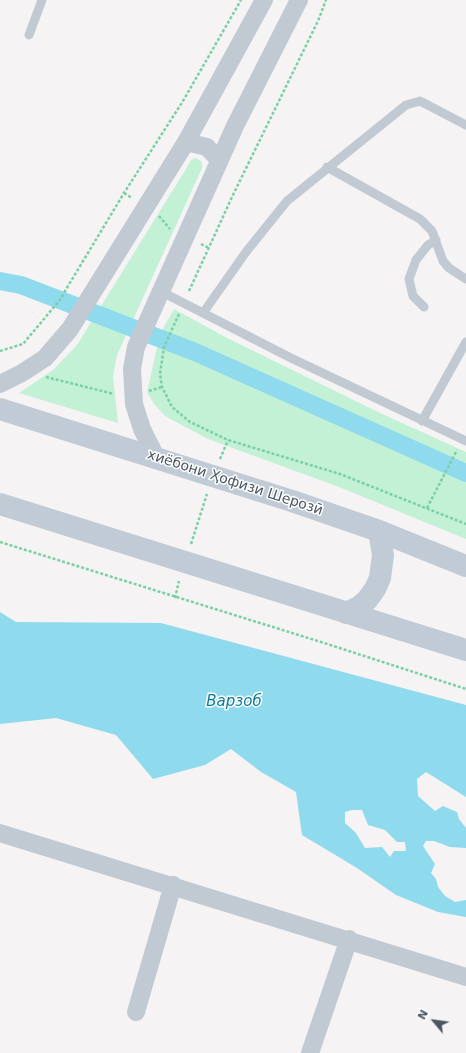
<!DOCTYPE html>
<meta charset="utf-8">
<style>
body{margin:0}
#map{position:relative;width:466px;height:1053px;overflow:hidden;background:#f5f3f3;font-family:"DejaVu Sans",sans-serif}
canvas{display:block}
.north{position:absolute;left:414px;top:1001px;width:40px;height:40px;-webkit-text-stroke:3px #fff;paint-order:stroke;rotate:299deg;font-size:11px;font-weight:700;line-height:16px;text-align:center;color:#4a5661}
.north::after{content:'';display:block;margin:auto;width:14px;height:18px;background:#4a5661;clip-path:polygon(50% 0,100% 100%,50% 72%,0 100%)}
</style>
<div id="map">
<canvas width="466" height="1053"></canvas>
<div class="north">N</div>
</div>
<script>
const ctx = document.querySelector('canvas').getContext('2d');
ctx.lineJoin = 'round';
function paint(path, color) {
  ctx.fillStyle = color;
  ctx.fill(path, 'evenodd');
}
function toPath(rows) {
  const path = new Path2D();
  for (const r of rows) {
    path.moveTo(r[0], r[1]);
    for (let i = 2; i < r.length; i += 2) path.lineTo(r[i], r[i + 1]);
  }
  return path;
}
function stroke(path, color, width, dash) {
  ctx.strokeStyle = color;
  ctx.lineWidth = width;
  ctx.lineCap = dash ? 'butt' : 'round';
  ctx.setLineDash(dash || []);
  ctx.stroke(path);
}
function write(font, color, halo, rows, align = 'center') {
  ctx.font = font + ' "DejaVu Sans",sans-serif';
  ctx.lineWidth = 3;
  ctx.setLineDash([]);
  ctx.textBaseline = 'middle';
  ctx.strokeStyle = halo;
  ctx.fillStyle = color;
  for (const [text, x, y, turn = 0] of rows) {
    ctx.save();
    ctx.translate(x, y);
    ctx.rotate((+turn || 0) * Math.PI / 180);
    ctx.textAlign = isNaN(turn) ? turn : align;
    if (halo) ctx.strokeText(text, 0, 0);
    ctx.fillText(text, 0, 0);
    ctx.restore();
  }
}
const green = toPath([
 [196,158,202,162,202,168,117,355,113,376,118,423,19,393,53,370,77,345,186,169,191,160],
 [174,309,227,338,380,413,466,452,466,539,339,487,208,439,165,416,154,404,147,392,160,334]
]);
const water = toPath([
 [0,612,16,622,161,623,466,705,466,797,426,772,417,779,418,796,435,811,443,806,457,812,459,819,466,828,466,848,450,847,434,841,426,841,423,846,435,864,431,873,436,879,438,887,445,896,455,902,466,900,466,917,438,912,396,895,357,868,302,835,296,792,261,772,231,749,205,765,153,779,116,735,56,718,0,724],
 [352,810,362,810,368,825,385,830,397,842,405,842,406,851,394,851,390,857,382,847,365,848,356,833,345,823,345,812]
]);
const canal = toPath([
 [0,281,21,285,195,352,466,473]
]);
const path = toPath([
 [124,193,132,198],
 [159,216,170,229],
 [201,244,209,248],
 [189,291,232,197,318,21,326,0],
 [179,314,164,347,160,374,162,387,172,407,190,422,228,440,340,474,466,524],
 [0,351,23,344,59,301,124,193,183,101,241,0],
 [46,377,114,394],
 [149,391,162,387],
 [220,459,228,440],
 [427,508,457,450],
 [0,542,321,642,466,689],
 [191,544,207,494],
 [175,598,179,581]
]);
const lane = toPath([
 [29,35,42,0],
 [327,167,420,219,432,231,443,261,449,268,466,279],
 [160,291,291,358,466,441],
 [424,307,413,296,409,279,416,260,428,245,436,240],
 [203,313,246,252,287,201,406,105,420,101,466,125],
 [422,421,466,342]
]);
const street = toPath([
 [186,142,207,147,219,160],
 [0,384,22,373,45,358,70,329,186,142,264,0],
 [156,457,142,429,134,404,132,369,136,347,235,126,299,0],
 [0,833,466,977],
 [136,1012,173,885],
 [310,1053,349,939]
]);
const secondary = toPath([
 [0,409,292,501,379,531,466,566],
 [0,504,466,650],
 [346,613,359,607,367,600,375,589,380,578,383,555,379,531]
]);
const streetNames = [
 ["хиёбони Ҳофизи Шерозӣ",235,483,18]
];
const waterNames = [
 ["Варзоб",234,702]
];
paint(green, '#c3f1d5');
paint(water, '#90daee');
stroke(canal, '#90daee', 18);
stroke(path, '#7ad0a6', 2.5, [3, 2]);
stroke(lane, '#c1cad2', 9);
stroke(street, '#c1cad2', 18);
stroke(secondary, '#c1cbd6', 22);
write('14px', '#4a5661', '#fff', streetNames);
write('italic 15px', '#0c7c9b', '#fff', waterNames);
</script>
